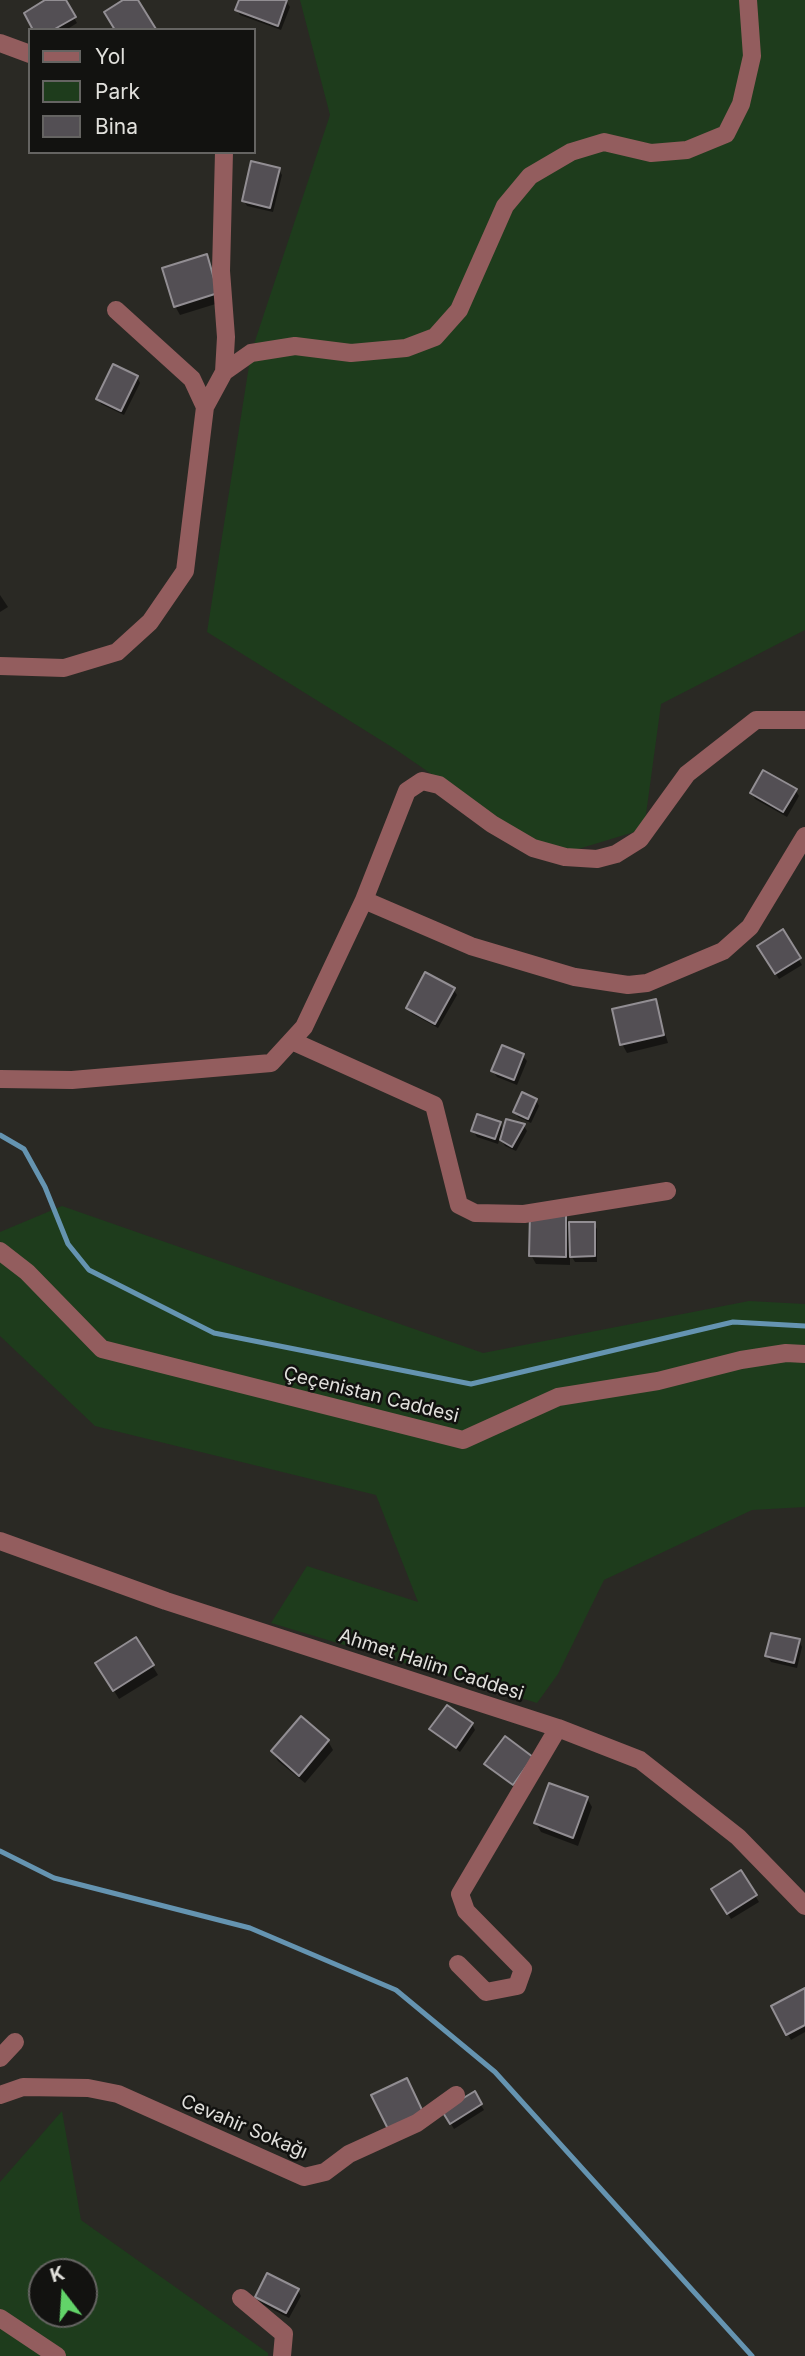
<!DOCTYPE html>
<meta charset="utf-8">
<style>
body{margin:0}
#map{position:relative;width:805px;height:2356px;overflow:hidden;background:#2a2924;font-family:Inter,sans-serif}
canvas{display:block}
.legend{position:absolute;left:28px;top:28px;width:228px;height:126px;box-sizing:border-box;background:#121210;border:2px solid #656462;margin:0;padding:9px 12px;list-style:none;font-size:21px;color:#e1e0dc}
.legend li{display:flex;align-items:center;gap:14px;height:35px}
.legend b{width:35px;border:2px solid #656462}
.north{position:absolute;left:28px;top:2258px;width:70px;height:70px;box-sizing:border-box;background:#121210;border:2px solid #656462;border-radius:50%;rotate:343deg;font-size:19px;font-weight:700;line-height:28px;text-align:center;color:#e1e0dc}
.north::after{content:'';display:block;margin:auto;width:24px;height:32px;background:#62d469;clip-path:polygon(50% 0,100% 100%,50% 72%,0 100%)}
</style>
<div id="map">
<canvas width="805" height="2356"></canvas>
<ul class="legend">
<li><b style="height:9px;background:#935d5e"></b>Yol</li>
<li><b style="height:19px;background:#1e3c1c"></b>Park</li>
<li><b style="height:19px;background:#534f54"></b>Bina</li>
</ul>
<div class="north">K</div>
</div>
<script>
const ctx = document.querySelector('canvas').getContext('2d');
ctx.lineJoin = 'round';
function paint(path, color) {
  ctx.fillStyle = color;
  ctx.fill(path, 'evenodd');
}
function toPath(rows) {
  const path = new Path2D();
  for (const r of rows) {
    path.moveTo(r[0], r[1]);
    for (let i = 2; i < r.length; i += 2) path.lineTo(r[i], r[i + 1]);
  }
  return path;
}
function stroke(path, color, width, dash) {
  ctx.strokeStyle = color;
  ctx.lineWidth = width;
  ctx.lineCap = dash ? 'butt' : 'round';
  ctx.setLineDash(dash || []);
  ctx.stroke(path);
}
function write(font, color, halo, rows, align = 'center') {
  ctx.font = font + ' Inter,sans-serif';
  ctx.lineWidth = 5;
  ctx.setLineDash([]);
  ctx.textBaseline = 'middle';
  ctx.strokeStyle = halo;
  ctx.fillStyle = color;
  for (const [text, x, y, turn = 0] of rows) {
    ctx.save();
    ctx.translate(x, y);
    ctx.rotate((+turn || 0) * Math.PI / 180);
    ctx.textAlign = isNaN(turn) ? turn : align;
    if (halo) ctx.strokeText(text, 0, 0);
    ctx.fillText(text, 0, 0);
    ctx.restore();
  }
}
const green = toPath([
 [300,0,805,0,805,630,661,704,644,829,552,857,395,749,207,632,251,353,330,115],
 [62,1206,483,1353,749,1301,805,1304,805,1507,752,1510,604,1580,558,1674,537,1703,271,1623,307,1566,418,1602,376,1495,95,1426,0,1336,0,1232],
 [62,2111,81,2220,268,2353,268,2356,0,2356,0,2182],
 [42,2272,84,2272,84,2314,42,2314]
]);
const shadow = toPath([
 [49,0,64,0,77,23,66,30,35,30],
 [241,0,286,1,290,7,281,30,240,15,237,10],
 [278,169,282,175,273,212,247,206,244,201],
 [206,256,222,302,180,315,175,306],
 [137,377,140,383,124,415,101,404,98,399],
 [0,595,8,607,0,612],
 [795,790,799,796,787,817,755,799,752,793],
 [782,932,802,965,779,979,759,947],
 [453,989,457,995,438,1028,411,1013,408,1008],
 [655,1001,668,1043,627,1053,622,1044],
 [523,1056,527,1061,517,1085,497,1077,493,1071],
 [536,1100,539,1106,531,1123,518,1117,515,1112],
 [500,1123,504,1131,524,1126,527,1131,516,1151,505,1146,500,1137,498,1144,477,1137,473,1131],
 [565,1215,570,1224,594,1224,597,1229,597,1262,575,1262,570,1254,570,1265,536,1264,531,1255],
 [136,1639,158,1675,119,1699,97,1663],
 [799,1641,802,1647,797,1668,771,1662,767,1656],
 [302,1719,328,1741,333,1750,305,1783,278,1761,273,1752],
 [472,1724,475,1730,460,1752,432,1730],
 [532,1758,516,1789,486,1764],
 [587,1798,592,1807,578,1846,541,1832,536,1823],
 [741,1872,759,1902,731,1919,713,1889],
 [805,1990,805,2032,791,2040,773,2007],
 [474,2094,484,2110,454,2129,444,2112],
 [298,2290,301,2296,289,2318,260,2303,257,2297]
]);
const stream = toPath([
 [0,1135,24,1149,45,1187,68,1244,89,1270,214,1333,471,1384,733,1322,805,1326],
 [0,1851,54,1878,250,1928,396,1990,495,2072,752,2356]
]);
const building = toPath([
 [45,0,66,0,76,17,53,30,33,30,24,13,45,0],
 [123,0,138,0,156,29,115,30,104,12,123,0],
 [239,0,287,0,278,26,235,10,239,0],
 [251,161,280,168,270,208,242,201,251,161],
 [207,254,218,293,174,307,162,268,207,254],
 [113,364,138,376,121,411,96,399,113,364],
 [763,770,797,789,783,812,750,793,763,770],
 [783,929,801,958,775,974,757,946,783,929],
 [425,972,455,988,435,1024,406,1008,425,972],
 [656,999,664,1035,620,1045,612,1009,656,999],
 [502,1045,524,1054,514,1080,491,1071,502,1045],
 [522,1092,537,1099,528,1119,513,1112,522,1092],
 [477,1114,501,1122,495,1139,471,1131,477,1114],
 [506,1119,525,1124,512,1147,500,1140,506,1119],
 [530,1213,566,1214,566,1257,529,1256,530,1213],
 [569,1222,595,1222,595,1256,570,1257,569,1222],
 [771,1633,800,1639,794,1663,765,1656,771,1633],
 [136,1637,154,1665,113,1691,95,1663,136,1637],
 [447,1705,473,1723,456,1748,429,1729,447,1705],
 [301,1716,329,1740,299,1776,271,1751,301,1716],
 [505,1736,533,1757,513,1785,484,1764,505,1736],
 [549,1783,588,1797,573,1838,534,1823,549,1783],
 [741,1870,757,1895,727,1914,711,1889,741,1870],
 [805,1988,805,2025,786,2035,771,2006,805,1988],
 [407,2078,423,2112,388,2129,371,2095,407,2078],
 [475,2091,482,2104,450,2124,442,2111,475,2091],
 [267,2273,299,2289,286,2313,255,2297,267,2273]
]);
const minor = toPath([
 [0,43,30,54],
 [224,152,221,271,226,337,224,372],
 [116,310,192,379,205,407],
 [0,666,64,668,117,652,150,622,185,571,205,407,224,372,251,353,295,346,351,353,406,348,435,337,459,310,505,206,530,176,571,152,604,142,651,153,687,150,726,134,741,104,752,56,748,0],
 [364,900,471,946,575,977,628,985,647,983,723,951,750,927,805,836],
 [292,1041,434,1105,459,1205,475,1213,524,1214,667,1191],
 [0,1079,72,1080,271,1063,304,1027,364,900,407,791,422,781,439,785,492,824,533,848,565,857,597,859,616,854,640,839,687,774,756,720,805,720],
 [0,1251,27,1272,102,1349,463,1440,558,1397,658,1381,741,1360,786,1353,805,1354],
 [0,1541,166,1601,558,1728,640,1760,738,1837,805,1906],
 [458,1964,486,1992,517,1986,523,1969,466,1911,460,1894,558,1728],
 [0,2058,15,2042],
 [0,2095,23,2087,88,2088,118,2094,304,2177,325,2172,349,2154,417,2123,456,2095],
 [241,2298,284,2334,282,2356],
 [0,2318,57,2356]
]);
const streetNames = [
 ["Çeçenistan Caddesi",371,1395,14],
 ["Ahmet Halim Caddesi",431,1665,18],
 ["Cevahir Sokağı",244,2127,23]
];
paint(green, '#1e3c1c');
paint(shadow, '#0007');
stroke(stream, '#6594b1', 5);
paint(building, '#534f54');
stroke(building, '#928e93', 2);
stroke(minor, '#935d5e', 18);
write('19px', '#e1e0dc', '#121210', streetNames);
</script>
